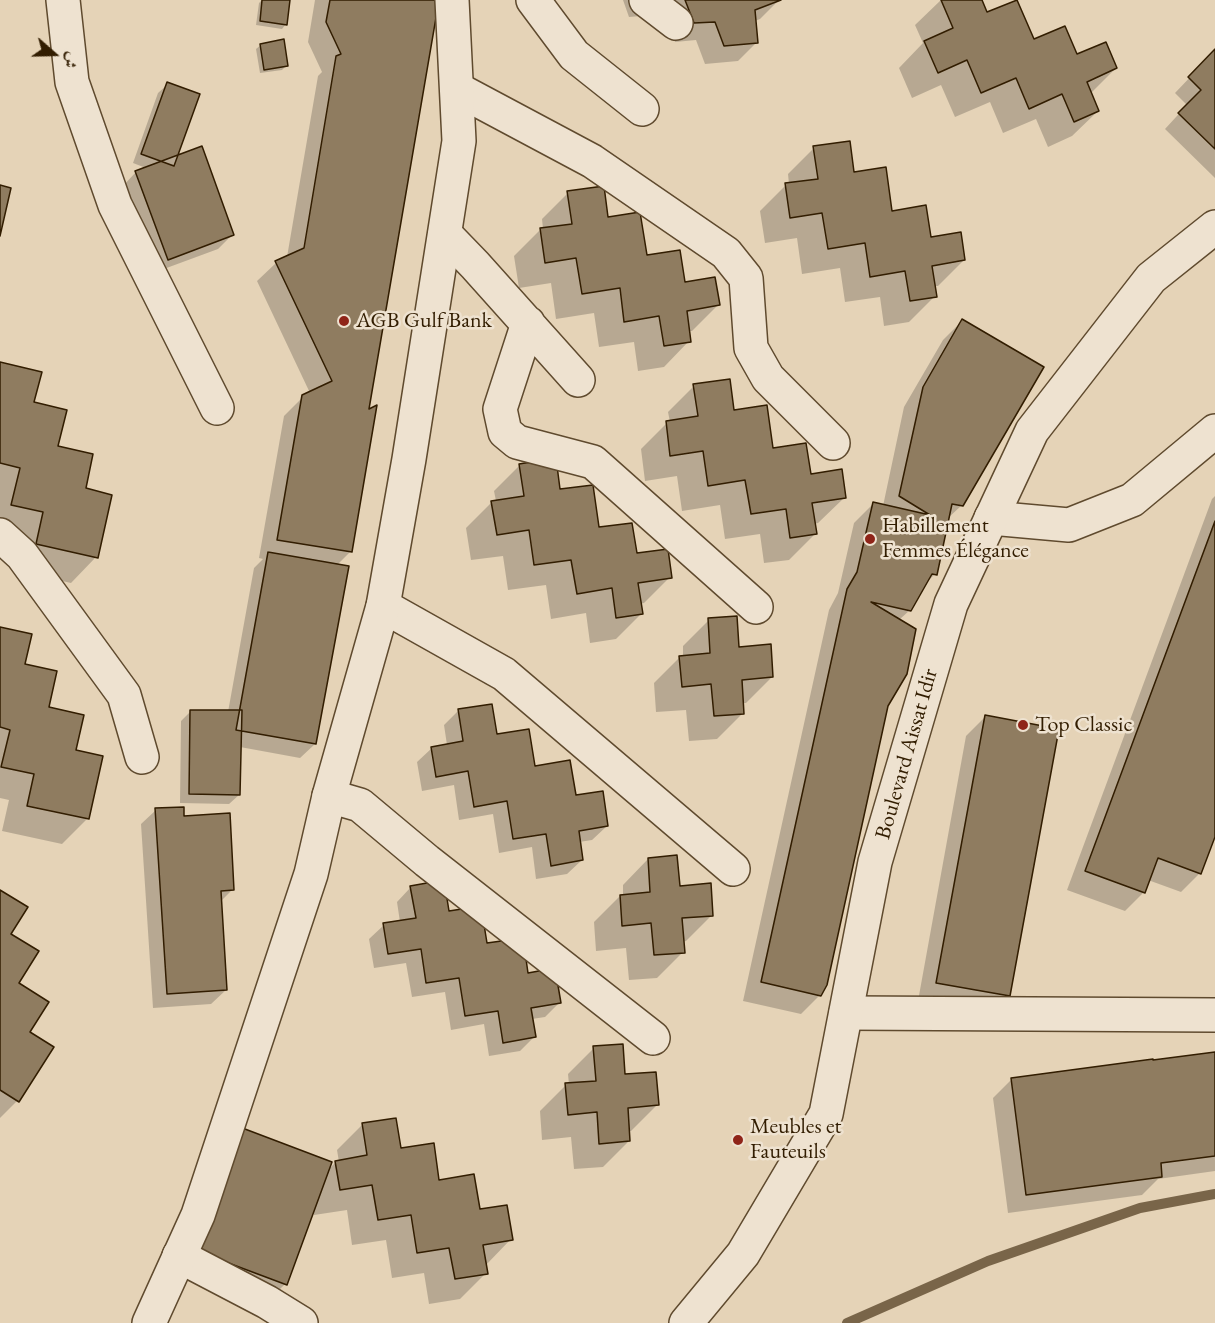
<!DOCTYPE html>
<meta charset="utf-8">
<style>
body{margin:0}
#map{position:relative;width:1215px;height:1323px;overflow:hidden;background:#e5d3b7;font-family:"EB Garamond",Amiri,serif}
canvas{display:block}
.north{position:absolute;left:24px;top:24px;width:60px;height:60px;-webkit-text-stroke:4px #eee2d0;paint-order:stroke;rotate:110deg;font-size:16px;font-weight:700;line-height:24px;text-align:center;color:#321d01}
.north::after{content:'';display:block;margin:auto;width:21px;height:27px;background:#321d01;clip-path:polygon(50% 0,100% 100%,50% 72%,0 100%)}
</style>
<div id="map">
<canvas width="1215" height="1323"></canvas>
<div class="north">ش</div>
</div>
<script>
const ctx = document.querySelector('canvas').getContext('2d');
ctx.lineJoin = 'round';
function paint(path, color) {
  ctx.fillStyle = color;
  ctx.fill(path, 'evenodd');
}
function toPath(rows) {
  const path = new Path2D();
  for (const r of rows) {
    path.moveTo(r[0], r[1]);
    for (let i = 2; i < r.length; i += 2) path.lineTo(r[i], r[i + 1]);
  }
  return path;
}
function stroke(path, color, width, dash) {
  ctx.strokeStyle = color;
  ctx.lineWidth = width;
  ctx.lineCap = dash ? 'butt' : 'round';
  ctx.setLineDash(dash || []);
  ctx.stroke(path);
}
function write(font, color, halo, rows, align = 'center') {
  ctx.font = font + ' "EB Garamond",serif';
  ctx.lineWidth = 5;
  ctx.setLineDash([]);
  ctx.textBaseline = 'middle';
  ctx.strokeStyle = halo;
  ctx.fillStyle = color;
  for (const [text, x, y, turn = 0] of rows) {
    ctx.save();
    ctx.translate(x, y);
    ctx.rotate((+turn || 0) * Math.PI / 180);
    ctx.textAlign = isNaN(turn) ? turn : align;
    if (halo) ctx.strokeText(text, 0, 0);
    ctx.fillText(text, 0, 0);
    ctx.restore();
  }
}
const shadow = toPath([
 [262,0,279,0,286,24,282,29,256,25,259,3],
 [315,0,437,0,367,411,351,551,336,566,315,744,300,758,240,747,239,795,229,804,180,803,181,721,191,711,228,712,254,568,263,559,259,558,284,416,303,397,310,393,257,281,276,263,287,257,318,76,322,72,308,42],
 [623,0,779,0,760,19,755,21,757,42,738,61,705,64,696,40,675,42,665,14,629,17],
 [941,0,980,0,986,14,1033,41,1116,68,1090,94,1098,111,1072,136,1048,147,1036,119,1003,133,990,102,955,117,941,85,912,98,899,68,923,43,915,25],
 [261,45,286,66,282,70,260,73,256,49],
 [1215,51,1215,178,1165,129,1187,105,1175,93],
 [168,84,176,157,233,234,218,249,153,273,122,187,136,172,146,168,133,163,158,93],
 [814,148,853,174,891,212,929,238,964,260,938,286,934,286,935,296,909,322,884,326,880,297,845,302,840,268,802,274,797,238,765,243,760,211,786,185,789,184,788,174],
 [568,193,607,219,645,257,683,283,718,305,692,331,688,331,689,341,664,367,638,371,634,342,599,347,594,313,556,319,551,283,519,288,514,256,540,230,543,229,542,219],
 [962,321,962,505,947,519,935,574,923,586,910,610,899,620,886,705,820,995,801,1014,743,1001,829,610,838,593,854,523,873,504,883,506,904,407,943,340],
 [0,364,33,404,57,447,84,489,96,557,71,583,11,569,18,538,0,534],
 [694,386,733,411,772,450,844,498,818,523,814,524,815,534,789,560,764,563,760,534,725,539,720,505,682,511,677,476,645,481,641,449,667,423,670,422,668,412],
 [520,465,559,491,598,529,670,577,644,603,640,604,642,613,616,639,590,643,586,613,551,619,546,585,508,590,503,556,471,560,466,528,492,502,496,501,494,491],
 [1215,496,1215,832,1200,873,1181,892,1148,880,1144,892,1125,911,1067,890,1212,499],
 [709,620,738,648,772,677,746,703,742,703,743,713,717,739,689,741,686,710,656,712,654,683,680,657,683,657,683,646],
 [0,628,47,708,74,751,88,818,62,844,2,831,9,800,0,798],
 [459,710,495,736,534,768,574,797,607,826,592,840,579,842,582,860,567,874,536,879,532,847,499,853,493,814,459,820,454,785,422,791,417,762,432,748,447,745,444,725],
 [985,717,1009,995,990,1014,918,1001,966,736],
 [156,810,183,818,233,889,220,902,226,990,211,1004,153,1008,141,824],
 [648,859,678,887,712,915,686,941,682,942,683,952,657,978,629,980,626,948,596,951,594,922,620,896,623,896,623,885],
 [411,887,448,913,486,945,527,974,559,1003,545,1017,532,1019,534,1037,520,1051,489,1056,484,1024,451,1030,445,992,412,997,406,963,374,968,369,939,384,925,400,922,397,902],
 [0,892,9,934,17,983,28,1032,17,1101,0,1118],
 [594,1048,657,1105,631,1131,628,1131,629,1141,603,1167,574,1169,571,1137,542,1140,540,1111,566,1085,569,1085,568,1074],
 [1215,1054,1215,1171,1158,1179,1142,1195,1008,1213,993,1098,1012,1079],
 [363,1124,400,1150,438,1181,479,1211,511,1239,485,1266,486,1273,460,1299,429,1304,424,1273,392,1278,386,1240,352,1245,347,1210,314,1215,313,1209,285,1284,271,1298,178,1264,328,1170,336,1162,339,1162,337,1150]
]);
const stream = toPath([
 [847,1323,988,1261,1140,1208,1215,1194]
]);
const building = toPath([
 [262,0,290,0,287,25,260,21,262,0],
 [330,0,439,0,369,409,377,405,352,552,277,540,302,395,332,381,275,261,304,248,336,56,341,54,326,22,330,0],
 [685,0,781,0,755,10,758,43,724,46,715,22,694,23,685,0],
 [941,0,982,0,987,12,1017,0,1034,39,1065,26,1077,54,1106,42,1117,68,1087,82,1099,111,1074,122,1062,94,1029,109,1016,78,981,93,967,60,938,73,924,41,953,28,941,0],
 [284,39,288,66,264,70,260,44,284,39],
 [1215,49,1215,149,1178,113,1201,90,1188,77,1215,49],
 [167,82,200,94,174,166,141,154,167,82],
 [850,141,854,172,886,167,892,211,926,205,931,237,961,232,965,260,932,266,937,297,910,301,905,271,870,277,865,243,828,249,822,213,790,218,785,183,818,179,813,146,850,141],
 [202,146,234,235,168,260,135,171,202,146],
 [0,185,11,188,0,236,0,185],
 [604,186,608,217,640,212,647,255,680,250,685,282,715,277,720,305,687,311,691,342,664,346,659,316,624,322,620,288,582,294,576,258,545,263,540,228,572,224,567,191,604,186],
 [962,319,1044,367,963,506,952,504,937,575,932,574,911,611,871,602,916,629,907,674,888,706,827,985,821,996,761,982,847,589,857,572,873,502,930,515,899,496,923,387,962,319],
 [0,362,42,372,34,402,67,410,58,446,93,454,86,488,112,495,98,558,36,544,43,512,11,505,20,468,0,463,0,362],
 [730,379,734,410,767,405,773,448,806,443,811,474,842,469,846,498,812,503,817,534,790,538,786,509,751,514,745,480,708,486,703,451,670,456,666,421,698,416,693,384,730,379],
 [556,458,560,489,593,485,599,527,632,523,637,553,668,549,672,578,638,583,643,614,616,618,612,588,577,594,571,560,534,565,529,530,497,535,491,501,524,496,519,464,556,458],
 [1215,521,1215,837,1201,874,1158,858,1145,893,1085,871,1215,521],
 [268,552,349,566,316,744,236,730,268,552],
 [737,616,739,647,771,644,773,677,742,680,744,714,714,716,711,684,682,687,679,656,710,653,708,618,737,616],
 [0,627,32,634,25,664,57,671,49,707,84,715,76,750,103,756,89,819,27,806,34,774,1,767,10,730,0,727,0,627],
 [492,704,497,734,529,729,535,766,570,760,576,795,603,791,608,826,579,831,583,860,551,866,546,834,513,839,507,801,474,807,468,771,436,777,431,747,463,741,458,709,492,704],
 [190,710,242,710,240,795,189,794,190,710],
 [985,715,1059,729,1010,996,936,983,985,715],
 [184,807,184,816,230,813,234,890,221,891,227,990,167,994,155,808,184,807],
 [677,855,680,886,711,883,713,916,682,918,685,953,654,955,651,923,622,926,620,895,650,892,648,858,677,855],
 [444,880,449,911,481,906,487,943,523,938,528,973,555,968,561,1003,531,1008,536,1037,503,1043,498,1011,465,1016,459,978,426,983,421,949,388,954,383,923,416,918,410,886,444,880],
 [0,890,28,907,11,934,39,951,19,983,49,1002,30,1032,54,1047,19,1102,0,1090,0,890],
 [623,1044,625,1074,656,1072,659,1105,628,1108,630,1141,599,1144,597,1112,568,1115,565,1083,596,1081,593,1046,623,1044],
 [1215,1052,1215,1156,1161,1163,1162,1177,1026,1195,1011,1078,1153,1059,1153,1060,1215,1052],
 [396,1118,401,1148,434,1143,439,1180,474,1174,480,1209,507,1205,513,1240,483,1245,488,1274,455,1279,449,1248,417,1253,411,1215,378,1220,372,1185,340,1190,335,1161,367,1155,362,1123,396,1118],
 [237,1126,332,1162,287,1285,191,1249,237,1126]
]);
const minor = toPath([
 [63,0,72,82,115,205,217,408],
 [533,0,574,55,642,109],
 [646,0,676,23],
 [457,89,592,161,726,253,746,278,751,348,768,378,833,443],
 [445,234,475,265,578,380],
 [528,323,500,409,505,432,517,442,593,462,756,607],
 [991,518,1069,525,1132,500,1215,431],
 [0,535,22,555,124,695,142,757],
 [383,606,504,674,733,869],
 [329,796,360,805,427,861,653,1038],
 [846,1013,1215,1015],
 [179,1256,267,1302,301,1323]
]);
const tertiary = toPath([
 [149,1323,198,1215,311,874,329,796,383,606,409,459,459,141,452,0],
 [686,1323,743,1254,826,1114,875,862,951,604,1032,431,1151,278,1215,227]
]);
const markers = [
 [344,321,6,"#8f2418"],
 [870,539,6,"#8f2418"],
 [1023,725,6,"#8f2418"],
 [738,1140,6,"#8f2418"]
];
const poiNames = [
 ["AGB Gulf Bank",356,321],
 ["Habillement",882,526],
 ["Femmes Élégance",882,551],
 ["Top Classic",1035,725],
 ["Meubles et",750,1127],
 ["Fauteuils",750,1152]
];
const streetNames = [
 ["Boulevard Aissat Idir",907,754,-74]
];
paint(shadow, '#0003');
stroke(stream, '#796549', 10);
paint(building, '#8f7c60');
stroke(building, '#321d01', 1.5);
stroke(minor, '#5f4a2e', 36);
stroke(tertiary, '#5f4a2e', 36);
stroke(minor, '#eee2d0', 33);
stroke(tertiary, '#eee2d0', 33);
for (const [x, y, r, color] of markers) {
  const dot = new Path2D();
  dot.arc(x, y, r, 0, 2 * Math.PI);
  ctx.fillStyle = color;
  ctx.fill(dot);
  stroke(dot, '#eee2d0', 2);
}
write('22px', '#321d01', '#eee2d0', poiNames, 'left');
write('22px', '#321d01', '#eee2d0', streetNames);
</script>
